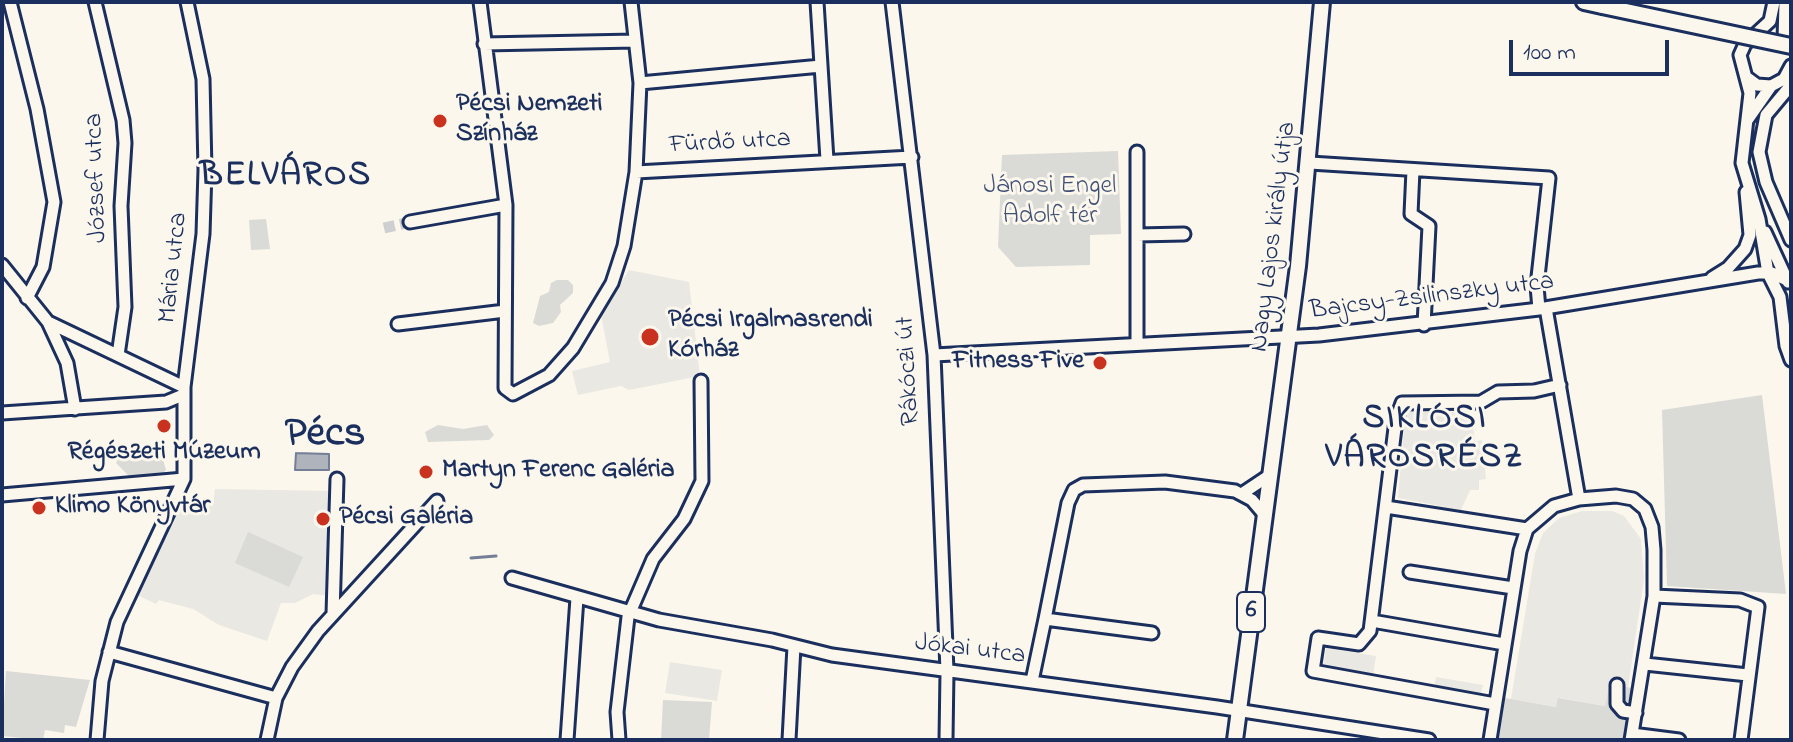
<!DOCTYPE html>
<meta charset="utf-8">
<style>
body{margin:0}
#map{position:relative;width:1793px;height:742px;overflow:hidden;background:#fbf7ec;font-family:"Indie Flower",sans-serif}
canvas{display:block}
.frame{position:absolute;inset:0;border:4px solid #1b2f5e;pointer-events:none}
.scale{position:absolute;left:1509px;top:40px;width:160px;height:36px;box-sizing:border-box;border:4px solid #1b2f5e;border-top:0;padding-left:10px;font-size:24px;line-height:28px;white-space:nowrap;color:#1b2f5e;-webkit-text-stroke:6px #fbf7ec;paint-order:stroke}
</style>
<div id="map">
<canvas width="1793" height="742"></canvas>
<div class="frame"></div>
<div class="scale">100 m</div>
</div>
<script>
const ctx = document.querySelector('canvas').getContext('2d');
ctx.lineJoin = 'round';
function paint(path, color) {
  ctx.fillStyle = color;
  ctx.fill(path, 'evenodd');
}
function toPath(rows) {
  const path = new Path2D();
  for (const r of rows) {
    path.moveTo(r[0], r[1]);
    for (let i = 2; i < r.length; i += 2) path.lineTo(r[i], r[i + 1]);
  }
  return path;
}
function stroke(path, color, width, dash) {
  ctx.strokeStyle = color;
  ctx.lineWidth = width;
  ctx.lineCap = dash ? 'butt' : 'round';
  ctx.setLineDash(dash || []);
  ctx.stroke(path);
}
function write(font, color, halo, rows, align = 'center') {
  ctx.font = font + ' "Indie Flower",sans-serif';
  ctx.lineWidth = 6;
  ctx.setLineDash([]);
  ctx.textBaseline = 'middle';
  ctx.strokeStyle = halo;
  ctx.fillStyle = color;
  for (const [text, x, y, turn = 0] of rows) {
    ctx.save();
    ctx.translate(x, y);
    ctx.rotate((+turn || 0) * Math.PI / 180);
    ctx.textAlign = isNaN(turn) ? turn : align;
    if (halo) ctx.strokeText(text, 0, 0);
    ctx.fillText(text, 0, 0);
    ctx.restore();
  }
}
const built = toPath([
 [629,270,689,282,700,376,629,390,621,386,578,395,572,371,610,362,601,315],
 [1413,409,1471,413,1475,441,1482,440,1486,479,1479,480,1479,490,1470,490,1461,510,1398,498,1405,416],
 [215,489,332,491,330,596,313,594,295,603,281,603,267,641,219,625,193,609,159,600,156,604,137,595,180,505,213,506],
 [1582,511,1612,511,1624,516,1641,539,1644,579,1628,687,1610,684,1606,706,1559,698,1557,707,1511,699,1535,554,1543,533,1559,518],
 [1326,648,1376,656,1373,676,1323,668],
 [670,662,722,670,717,701,665,693],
 [1436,677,1483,685,1480,697,1434,689]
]);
const green = toPath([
 [1118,151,1121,234,1090,235,1090,265,1016,267,998,247,1002,155],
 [266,219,270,249,251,250,249,220],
 [557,280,568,280,573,285,573,293,560,305,561,312,553,323,539,326,533,323,540,296,549,292,551,283],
 [1762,395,1786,594,1667,586,1662,410],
 [438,425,463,429,487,425,494,435,489,440,428,442,425,432],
 [162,456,166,470,159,477,132,479,116,463,118,459],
 [248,532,303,557,289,587,235,563],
 [6,671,90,680,76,727,65,725,64,733,45,730,43,740,2,736],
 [1610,684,1632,688,1624,740,1494,740,1500,697,1556,707,1558,698,1605,706],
 [663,700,712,702,709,740,661,740]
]);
const water = toPath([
 [296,453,329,454,329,470,295,470,296,453]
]);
const stream = toPath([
 [471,558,496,556]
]);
const minorTunnel = toPath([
 [384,228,410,222]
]);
const minor = toPath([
 [10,2,37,109,54,202,43,267,27,298],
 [95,2,123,120,125,143,121,206,125,307,118,355],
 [480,2,506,205,505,388,513,394,549,375,573,348,612,283,624,246,636,172,640,83,631,2],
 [817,2,827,160],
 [892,2,934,355,947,671,946,740],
 [1774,2,1770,21,1745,44,1740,55,1750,93,1742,163,1759,219,1768,273,1780,297,1786,346,1791,360],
 [1784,41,1785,2],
 [484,44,635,41],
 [1746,77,1757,85,1771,86,1784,79,1791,66],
 [640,83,821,66],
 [1791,85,1766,115,1759,152,1766,182,1791,240],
 [1748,119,1771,86],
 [1310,163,1549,178,1537,286,1539,309],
 [1413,170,1411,214,1429,226,1424,325],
 [636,172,912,157],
 [410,222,506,205],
 [1765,232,1788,282],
 [1137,235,1184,234],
 [2,265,48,322,184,387],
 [1712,278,1728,268,1745,249,1750,235,1746,192],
 [1546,308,1579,499],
 [48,322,67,363,75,409],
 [398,324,505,311],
 [1137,344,1137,152],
 [934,355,1319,335,1539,309,1758,273,1772,273,1787,280],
 [2,413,166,402,183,395],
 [1243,493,1267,477],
 [2,495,184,479],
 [1386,507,1527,529],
 [1410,572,1513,588],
 [512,578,659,620,772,640,832,655,1217,707,1429,740],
 [1654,596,1740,600,1758,607,1741,740],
 [333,614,337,479],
 [1045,619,1068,503,1074,490,1083,485,1165,482,1235,491,1252,500,1263,513],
 [1372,621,1504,644],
 [109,652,276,698],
 [1645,664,1748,675],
 [1032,681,1045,619,1152,633],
 [1617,685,1617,704,1623,711,1636,713],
 [1495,704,1313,671,1318,638,1359,644,1370,631,1396,420,1402,403,1481,402,1498,392,1534,391,1560,385],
 [1632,734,1679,740],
 [97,740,102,681,117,622,184,479,184,387,203,234,205,170,203,79,187,2],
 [267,740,276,698,292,667,318,631,437,501],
 [567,740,577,598],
 [619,740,617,712,628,617,653,559,684,519,702,481,701,381],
 [789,740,794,646],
 [1490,740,1520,551,1527,529,1554,506,1579,499,1616,496,1633,499,1645,509,1652,527,1654,550,1654,596,1631,740]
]);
const major = toPath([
 [1584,2,1602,6],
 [1235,740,1298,266,1322,2]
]);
const majorBridge = toPath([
 [1602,6,1791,46]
]);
const markers = [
 [440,121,8,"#c8321e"],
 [650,337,10,"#c8321e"],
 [1100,363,8,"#c8321e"],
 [164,426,8,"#c8321e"],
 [426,472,8,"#c8321e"],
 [39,508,8,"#c8321e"],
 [323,519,8,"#c8321e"]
];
const shields = [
 [1251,612,28]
];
const shieldNames = [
 ["6",1251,612]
];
const poiNames = [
 ["Pécsi Nemzeti",456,106],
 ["Színház",456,136],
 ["Pécsi Irgalmasrendi",668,322],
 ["Kórház",668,352],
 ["Fitness Five",1084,363,"right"],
 ["Régészeti Múzeum",164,454,"center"],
 ["Martyn Ferenc Galéria",442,472],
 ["Klimo Könyvtár",55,508],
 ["Pécsi Galéria",339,519]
];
const streetNames = [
 ["Fürdő utca",730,144,-3],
 ["József utca",98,178,-92],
 ["Nagy Lajos király útja",1275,237,-83],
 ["Mária utca",175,268,-84],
 ["Bajcsy-Zsilinszky utca",1432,298,-7],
 ["Rákóczi út",910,371,-93],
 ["Jókai utca",970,651,7]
];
const parkNames = [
 ["Jánosi Engel",1050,188],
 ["Adolf tér",1050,218]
];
const districtNames = [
 ["BELVÁROS",286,178],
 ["SIKLÓSI",1425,421],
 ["VÁROSRÉSZ",1425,460]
];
const townNames = [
 ["Pécs",325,437]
];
paint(built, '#eae8e2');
paint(green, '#dadad7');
paint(water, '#afb3bb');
stroke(water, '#747e96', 2);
stroke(stream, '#747e96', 3);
stroke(minorTunnel, '#cecfd0', 11, [11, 5.5]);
stroke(minor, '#1b2f5e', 17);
stroke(major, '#1b2f5e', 20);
stroke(minor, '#fbf7ec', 11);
stroke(major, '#fbf7ec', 14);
stroke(majorBridge, '#1b2f5e', 20, []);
stroke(majorBridge, '#fbf7ec', 14);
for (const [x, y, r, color] of markers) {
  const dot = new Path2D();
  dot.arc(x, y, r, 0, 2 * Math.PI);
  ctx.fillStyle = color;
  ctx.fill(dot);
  stroke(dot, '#fbf7ec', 3);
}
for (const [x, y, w] of shields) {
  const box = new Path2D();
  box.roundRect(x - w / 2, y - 20, w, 40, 6);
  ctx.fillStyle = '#fbf7ec';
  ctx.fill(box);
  stroke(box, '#1b2f5e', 2);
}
write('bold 24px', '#1b2f5e', null, shieldNames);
write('bold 26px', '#1b2f5e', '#fbf7ec', poiNames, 'left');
write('26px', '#1b2f5e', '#fbf7ec', streetNames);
write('26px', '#415176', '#fbf7ec', parkNames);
ctx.letterSpacing = '2px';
write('bold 34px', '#1b2f5e', '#fbf7ec', districtNames);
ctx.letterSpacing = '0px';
write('bold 42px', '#1b2f5e', '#fbf7ec', townNames);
</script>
